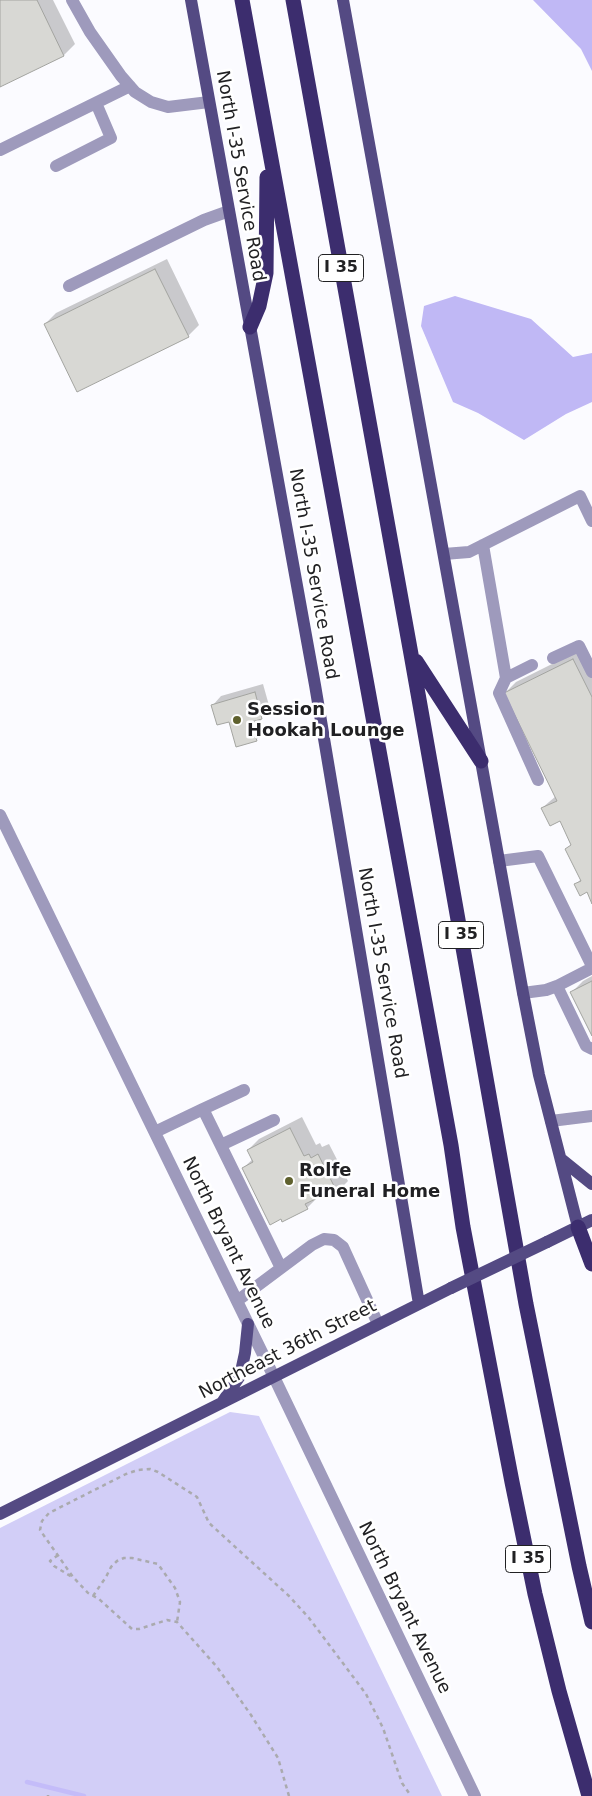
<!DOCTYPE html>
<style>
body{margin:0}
canvas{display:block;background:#fbfbff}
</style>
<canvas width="592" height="1796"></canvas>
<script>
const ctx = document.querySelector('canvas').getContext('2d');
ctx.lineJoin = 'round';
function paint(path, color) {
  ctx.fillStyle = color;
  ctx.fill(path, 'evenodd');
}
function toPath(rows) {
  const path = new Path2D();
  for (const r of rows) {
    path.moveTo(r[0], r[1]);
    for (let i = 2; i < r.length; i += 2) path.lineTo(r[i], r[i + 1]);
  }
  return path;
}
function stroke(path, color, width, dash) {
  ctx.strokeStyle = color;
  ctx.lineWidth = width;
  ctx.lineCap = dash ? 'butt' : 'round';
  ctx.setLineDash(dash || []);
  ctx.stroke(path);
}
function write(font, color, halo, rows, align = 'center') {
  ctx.font = font + ' "DejaVu Sans",sans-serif';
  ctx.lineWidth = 5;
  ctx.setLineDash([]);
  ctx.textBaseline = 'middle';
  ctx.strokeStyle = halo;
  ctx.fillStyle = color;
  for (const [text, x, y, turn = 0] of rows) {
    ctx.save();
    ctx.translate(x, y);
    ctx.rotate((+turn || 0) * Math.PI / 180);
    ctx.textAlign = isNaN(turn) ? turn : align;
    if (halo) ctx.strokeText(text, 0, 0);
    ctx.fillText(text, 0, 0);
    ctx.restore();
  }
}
const green = toPath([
 [230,1412,259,1416,442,1796,0,1796,0,1528]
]);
const forest = toPath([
 [533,0,592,0,592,71,581,49],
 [455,296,531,319,573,357,592,353,592,402,566,414,524,440,478,413,453,402,421,326,424,306]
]);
const shadow = toPath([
 [0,0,53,0,75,44,64,55,0,86],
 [167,259,199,325,188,336,45,324,56,313],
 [584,648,592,664,592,901,587,891,576,884,581,879,567,849,572,844,560,820,542,808,556,796,505,693,516,682],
 [263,684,270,709,260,718,264,732,256,740,213,705,221,696],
 [592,976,592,1033,572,992,583,981],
 [302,1117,316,1145,320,1143,322,1147,329,1144,348,1181,337,1192,328,1191,318,1197,307,1208,243,1168,253,1159,248,1150,259,1139]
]);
const stream = toPath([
 [27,1782,84,1796]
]);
const building = toPath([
 [0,0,37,0,64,56,0,87,0,0],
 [155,269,189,337,77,392,44,324,155,269],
 [573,659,592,697,592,904,587,892,580,896,574,884,581,881,565,849,571,845,560,821,550,826,541,808,557,801,504,693,573,659],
 [255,692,262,719,251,722,257,741,236,747,229,722,217,725,211,705,255,692],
 [592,981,592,1036,570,992,592,981],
 [290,1128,304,1156,309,1154,311,1158,318,1154,338,1194,330,1197,328,1193,305,1204,308,1209,282,1222,281,1219,270,1225,242,1168,253,1162,247,1150,290,1128]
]);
const path = toPath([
 [58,1555,50,1561,54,1566,72,1577],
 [93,1596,106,1577,111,1567,117,1561,124,1558,132,1558,158,1564,175,1588,180,1602,177,1622],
 [48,1796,48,1795],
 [289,1796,278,1758,251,1715,217,1667,177,1622,167,1620,139,1629,132,1629,99,1599,88,1593,73,1577,40,1530,42,1521,49,1513,126,1474,138,1470,150,1469,158,1472,197,1497,209,1523,289,1596,309,1618,366,1694,383,1728,402,1783,411,1796]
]);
const minor = toPath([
 [72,0,90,32,121,76,135,92,151,102,168,107,209,102],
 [0,150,130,86],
 [56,166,111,138,96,103],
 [69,286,204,220,229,211],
 [483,545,506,678],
 [444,554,469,552,580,496,592,521],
 [553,658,579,646,592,672],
 [532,665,506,678,499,693,538,780],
 [0,815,274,1377,475,1796],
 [499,861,538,856,592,966],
 [557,986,592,968],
 [523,993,546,990,557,986,586,1046,592,1049],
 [203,1109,244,1090],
 [551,1121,592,1116],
 [155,1132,203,1109,281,1268],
 [221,1145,274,1120],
 [237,1301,312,1245,324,1239,334,1240,343,1247,378,1324]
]);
const major = toPath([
 [191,0,315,685,419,1304],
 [343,0,523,993,539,1075,578,1227],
 [561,1159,592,1184],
 [547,1242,592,1220],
 [223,1401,240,1376,245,1353,248,1324],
 [0,1514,451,1288]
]);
const highway = toPath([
 [242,0,451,1145,463,1227,512,1482,535,1594,559,1691,589,1796],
 [293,0,411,654,526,1304,579,1566,592,1622],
 [250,327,259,306,266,273,267,177],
 [416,661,481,761],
 [578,1227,592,1264]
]);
const majorBridge = toPath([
 [451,1288,547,1242]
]);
const markers = [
 [237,720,5,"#5f612e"],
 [289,1181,5,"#5f612e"]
];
const shields = [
 [341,268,45],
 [461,935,45],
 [528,1559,45]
];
const shieldNames = [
 ["I 35",341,268],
 ["I 35",461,935],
 ["I 35",528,1559]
];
const streetNames = [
 ["North I-35 Service Road",240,176,80],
 ["North I-35 Service Road",313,574,80],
 ["North I-35 Service Road",382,973,80],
 ["North Bryant Avenue",228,1243,64],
 ["Northeast 36th Street",288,1350,-27],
 ["North Bryant Avenue",404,1608,64]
];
const poiNames = [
 ["Session",247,710],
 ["Hookah Lounge",247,731],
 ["Rolfe",299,1171],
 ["Funeral Home",299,1192]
];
paint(green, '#d2cef7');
paint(forest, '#c0b8f5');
paint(shadow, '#0003');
stroke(stream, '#c4bcf9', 4.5);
paint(building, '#d8d8d4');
stroke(building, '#a3a4a0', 1);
stroke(path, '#aaaaae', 2.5, [4, 4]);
stroke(minor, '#9e9abc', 12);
stroke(major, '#544a83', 12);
stroke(highway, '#3c2d6e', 15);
stroke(majorBridge, '#544a83', 12);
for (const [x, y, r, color] of markers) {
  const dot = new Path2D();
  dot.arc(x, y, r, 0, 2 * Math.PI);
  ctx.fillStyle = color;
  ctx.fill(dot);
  stroke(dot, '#fff', 2);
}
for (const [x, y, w] of shields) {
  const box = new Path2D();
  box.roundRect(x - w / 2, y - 13.5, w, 27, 4);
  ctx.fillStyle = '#fff';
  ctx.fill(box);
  stroke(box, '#212123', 1);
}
write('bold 16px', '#212123', null, shieldNames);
write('18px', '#212123', '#fff', streetNames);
write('bold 18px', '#212123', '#fff', poiNames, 'left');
</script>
